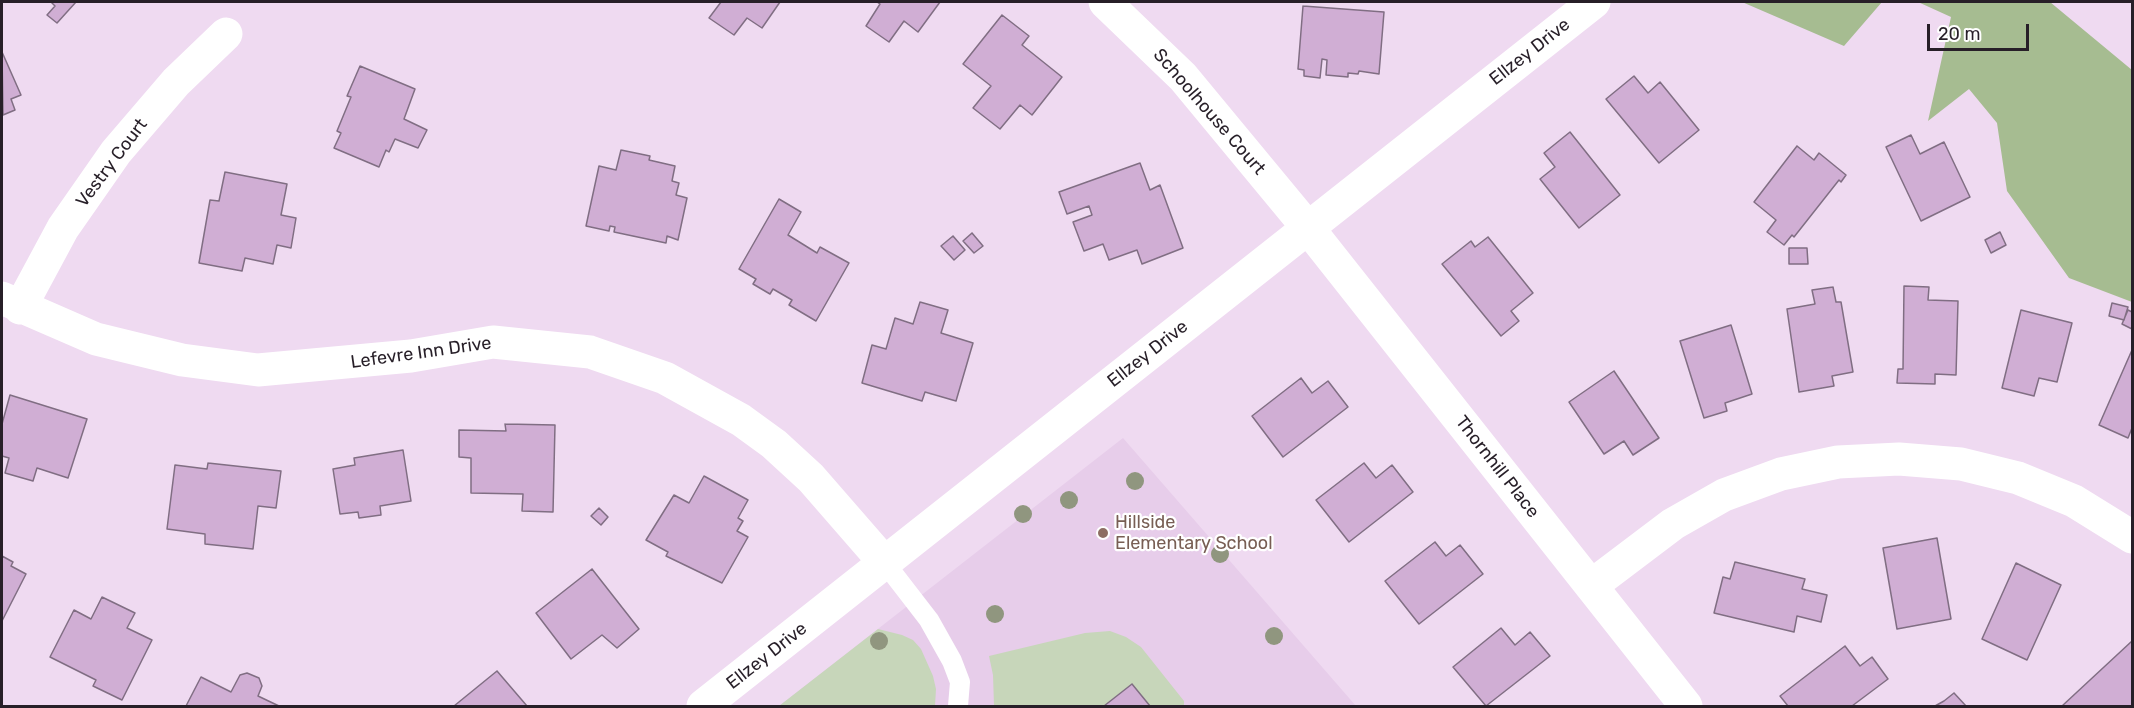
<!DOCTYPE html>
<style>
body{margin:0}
#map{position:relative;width:2134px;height:708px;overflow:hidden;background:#efdaf1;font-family:Rubik,sans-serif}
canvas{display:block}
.frame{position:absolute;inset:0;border:3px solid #271f28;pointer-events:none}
.scale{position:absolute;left:1927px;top:24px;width:102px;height:27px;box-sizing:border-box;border:3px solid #271f28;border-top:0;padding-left:8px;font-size:18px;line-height:21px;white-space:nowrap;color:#271f28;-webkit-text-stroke:4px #fff;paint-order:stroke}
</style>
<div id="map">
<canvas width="2134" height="708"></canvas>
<div class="frame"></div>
<div class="scale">20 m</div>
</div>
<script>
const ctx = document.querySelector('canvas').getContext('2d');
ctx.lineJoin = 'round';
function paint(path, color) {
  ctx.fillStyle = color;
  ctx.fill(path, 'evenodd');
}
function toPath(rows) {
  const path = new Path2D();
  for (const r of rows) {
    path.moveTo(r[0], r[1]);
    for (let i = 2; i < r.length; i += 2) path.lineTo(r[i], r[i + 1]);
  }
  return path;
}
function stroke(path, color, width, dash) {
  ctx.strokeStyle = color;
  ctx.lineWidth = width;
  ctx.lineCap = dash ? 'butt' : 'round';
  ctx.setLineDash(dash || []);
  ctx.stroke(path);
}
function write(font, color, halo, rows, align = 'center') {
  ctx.font = font + ' Rubik,sans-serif';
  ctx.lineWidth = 4.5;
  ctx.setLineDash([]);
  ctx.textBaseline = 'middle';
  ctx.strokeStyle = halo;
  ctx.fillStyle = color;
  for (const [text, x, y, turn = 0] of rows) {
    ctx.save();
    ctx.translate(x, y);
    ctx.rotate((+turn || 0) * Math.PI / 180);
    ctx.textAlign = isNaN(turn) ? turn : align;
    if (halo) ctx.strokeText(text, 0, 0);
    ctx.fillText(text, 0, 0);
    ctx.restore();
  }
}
const built = toPath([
 [1123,438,1356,706,779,706]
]);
const green = toPath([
 [878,629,902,635,913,640,921,649,933,676,936,689,935,706,779,706],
 [1110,631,1126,637,1141,647,1184,701,1184,706,1150,706,1132,685,1104,706,994,706,993,675,989,656,1085,633]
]);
const forest = toPath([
 [1742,2,1882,2,1844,46],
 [1918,2,2050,2,2132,70,2132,302,2069,278,2007,191,1997,123,1969,89,1928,121,1951,17]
]);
const building = toPath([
 [51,2,76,2,57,23,47,15,55,6,51,2],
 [721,2,780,2,762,28,747,18,734,35,709,18,721,2],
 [877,2,940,2,918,32,904,21,889,42,866,26,880,4,877,2],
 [1303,6,1384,12,1379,74,1359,71,1358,74,1348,73,1348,77,1326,75,1327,60,1322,59,1320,78,1304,76,1304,70,1298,69,1303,6],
 [1002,15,1029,36,1022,45,1062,77,1032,115,1020,105,1000,129,973,108,991,86,963,64,1002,15],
 [2,52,21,95,11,99,15,110,3,115,2,52],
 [360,66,415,89,404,119,427,130,418,148,395,139,389,152,386,150,379,167,334,148,341,133,337,131,351,97,347,96,360,66],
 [1634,76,1648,93,1660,82,1699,130,1659,163,1606,99,1634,76],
 [1570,132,1620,195,1579,228,1540,179,1555,167,1544,153,1570,132],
 [1911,135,1920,154,1944,142,1970,197,1921,221,1886,147,1911,135],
 [1797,146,1814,160,1819,153,1846,175,1841,182,1839,180,1794,237,1792,235,1784,245,1767,232,1776,220,1754,202,1797,146],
 [621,150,650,156,649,160,675,166,672,181,679,183,676,195,687,198,678,240,667,236,666,243,614,232,615,227,610,226,609,231,586,226,599,166,616,170,621,150],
 [1140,163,1150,190,1160,185,1183,248,1142,264,1137,250,1109,260,1103,244,1084,251,1073,222,1092,215,1089,206,1067,214,1059,192,1140,163],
 [225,172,287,184,281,215,296,218,291,248,277,245,273,264,245,258,242,271,199,263,210,200,219,201,225,172],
 [779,199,801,212,788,235,817,253,820,247,849,263,816,321,789,305,792,300,773,289,770,294,753,284,756,279,739,269,779,199],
 [2000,232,2006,245,1991,253,1985,240,2000,232],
 [972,233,983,246,974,253,963,241,972,233],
 [953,236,965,250,954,260,941,246,953,236],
 [1488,237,1533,293,1511,311,1519,321,1501,336,1442,264,1471,241,1475,247,1488,237],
 [1789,248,1807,248,1808,264,1789,264,1789,248],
 [1904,286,1929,287,1928,300,1958,301,1956,375,1935,374,1935,384,1897,383,1898,369,1903,369,1904,286],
 [1833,287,1836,302,1841,302,1853,372,1832,376,1834,386,1799,392,1787,309,1815,304,1812,290,1833,287],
 [920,302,948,310,941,333,973,343,956,401,925,392,922,401,862,383,872,345,886,349,895,318,913,324,920,302],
 [2112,303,2128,307,2124,320,2109,316,2112,303],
 [2021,310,2072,323,2057,382,2039,378,2034,396,2002,388,2021,310],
 [2128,310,2132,312,2132,329,2122,324,2128,310],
 [1731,325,1752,394,1725,403,1727,411,1704,418,1680,341,1731,325],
 [2132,350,2132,428,2128,438,2099,425,2132,350],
 [1614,371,1659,438,1633,455,1624,441,1604,454,1569,402,1614,371],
 [1301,378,1312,393,1328,381,1348,407,1283,457,1252,416,1301,378],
 [10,395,87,419,68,478,37,468,33,481,5,473,9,458,2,456,2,424,10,395],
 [505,424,555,425,553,512,522,511,523,494,471,493,471,458,459,457,459,430,506,431,505,424],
 [403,450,411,501,380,506,381,515,359,518,358,512,340,514,333,469,355,465,354,458,403,450],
 [208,463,281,471,276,508,258,506,253,549,205,544,205,534,167,529,175,465,207,469,208,463],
 [1364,463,1376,478,1392,465,1413,492,1349,542,1316,500,1364,463],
 [704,476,748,500,738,518,743,521,737,531,748,537,722,583,666,556,668,552,646,540,674,495,689,503,704,476],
 [599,508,608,517,601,525,591,516,599,508],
 [1937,538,1951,619,1897,629,1883,548,1937,538],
 [1435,542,1446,556,1460,545,1483,574,1419,624,1385,581,1435,542],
 [2,556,13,562,11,566,26,574,2,621,2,556],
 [1735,562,1805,579,1802,589,1827,595,1821,622,1797,616,1794,632,1714,613,1723,577,1730,579,1735,562],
 [2016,563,2061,585,2027,660,1982,639,2016,563],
 [592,569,639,629,617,648,602,635,571,659,536,613,592,569],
 [102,597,135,613,127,628,152,640,122,700,93,686,96,680,50,657,74,610,91,619,102,597],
 [1501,628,1515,645,1530,632,1550,656,1486,706,1453,667,1501,628],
 [2132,641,2132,706,2062,706,2132,641],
 [1845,646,1860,666,1872,657,1888,679,1852,706,1788,706,1780,696,1845,646],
 [497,671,527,706,454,706,497,671],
 [247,673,259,678,262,686,258,696,279,706,186,706,201,677,231,692,240,675,247,673],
 [1132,684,1150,706,1104,706,1132,684],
 [1954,693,1966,706,1935,706,1944,701,1954,693]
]);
const lane = toPath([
 [885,563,929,620,952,661,960,682,958,706]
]);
const street = toPath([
 [1105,2,1183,77,1308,228,1686,706],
 [2,298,96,339,182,360,258,370,411,356,493,342,590,352,665,378,741,420,774,444,811,478,885,563],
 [20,308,63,228,116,152,176,82,226,34],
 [1591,586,1673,524,1724,495,1781,474,1838,462,1899,459,1961,464,2018,478,2074,501,2132,537],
 [703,706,1594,2]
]);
const trees = [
 [1135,481],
 [1069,500],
 [1023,514],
 [1220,554],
 [995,614],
 [1274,636],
 [879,641]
];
const markers = [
 [1103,533,6,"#8d6e63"]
];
const streetNames = [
 ["Ellzey Drive",1530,52,-38],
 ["Schoolhouse Court",1209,112,49],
 ["Vestry Court",112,163,-53],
 ["Lefevre Inn Drive",421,353,-8],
 ["Ellzey Drive",1148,354,-38],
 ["Thornhill Place",1497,467,52],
 ["Ellzey Drive",767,656,-38]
];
const educationNames = [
 ["Hillside",1115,523],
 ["Elementary School",1115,544]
];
paint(built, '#e7cdea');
paint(green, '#c7d6ba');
paint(forest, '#a6bc91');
paint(building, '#d0aed4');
stroke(building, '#806e83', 1.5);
stroke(lane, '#fff', 20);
stroke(street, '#fff', 33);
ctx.fillStyle = '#90967f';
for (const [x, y] of trees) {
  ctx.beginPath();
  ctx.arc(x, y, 9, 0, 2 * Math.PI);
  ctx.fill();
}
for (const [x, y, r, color] of markers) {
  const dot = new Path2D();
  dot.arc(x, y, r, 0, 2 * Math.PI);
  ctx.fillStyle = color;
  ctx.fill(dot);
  stroke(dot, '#fff', 2);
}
write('18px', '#271f28', '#fff', streetNames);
write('18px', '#785e54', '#fff', educationNames, 'left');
</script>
